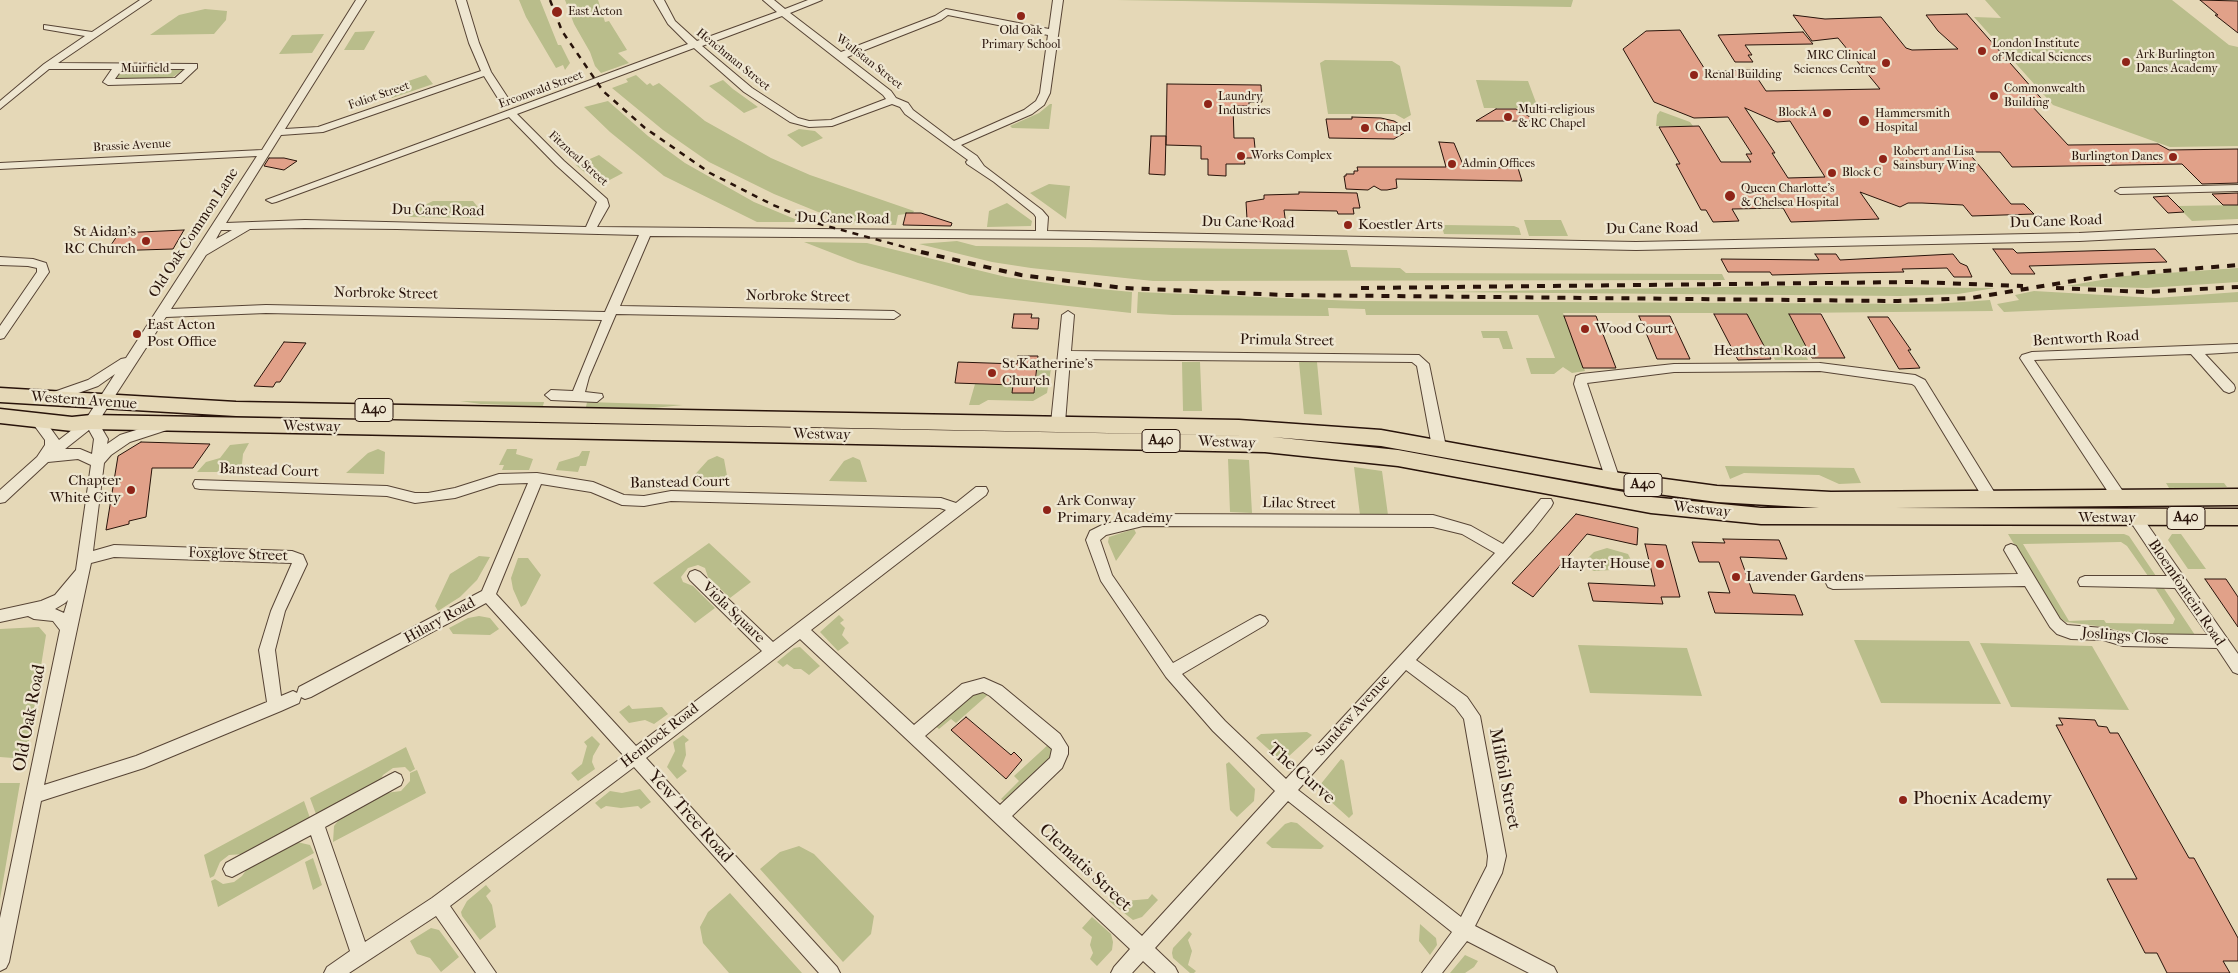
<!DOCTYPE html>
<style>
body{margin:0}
canvas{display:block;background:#e5d8b7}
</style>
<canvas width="2238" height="973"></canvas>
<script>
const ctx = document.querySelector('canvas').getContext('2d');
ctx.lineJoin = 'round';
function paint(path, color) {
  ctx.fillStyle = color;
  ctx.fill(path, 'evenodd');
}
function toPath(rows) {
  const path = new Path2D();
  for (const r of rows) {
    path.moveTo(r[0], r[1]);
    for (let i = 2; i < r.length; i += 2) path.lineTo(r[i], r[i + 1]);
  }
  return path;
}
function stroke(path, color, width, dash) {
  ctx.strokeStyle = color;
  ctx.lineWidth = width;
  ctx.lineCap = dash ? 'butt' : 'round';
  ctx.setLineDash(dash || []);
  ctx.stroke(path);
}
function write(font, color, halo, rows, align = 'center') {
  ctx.font = font + ' "IM FELL French Canon",serif';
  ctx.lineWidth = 4.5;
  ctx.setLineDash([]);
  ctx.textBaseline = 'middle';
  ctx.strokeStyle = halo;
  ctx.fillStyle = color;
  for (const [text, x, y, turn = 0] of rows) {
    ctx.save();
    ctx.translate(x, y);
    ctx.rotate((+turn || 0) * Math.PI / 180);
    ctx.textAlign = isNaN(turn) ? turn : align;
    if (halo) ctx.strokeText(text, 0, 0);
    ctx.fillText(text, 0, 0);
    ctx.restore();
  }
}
const green = toPath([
 [519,0,540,0,558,45,561,45,570,63,565,70,563,65,556,68,526,17],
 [565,0,598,0,605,22,609,21,627,50,618,53,629,63,601,73,595,66,590,52,574,24],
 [1116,0,1573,0,1571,7],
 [1985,0,2172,0,2229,45,2238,47,2238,146,2170,147,2053,105,1974,17,2001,18],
 [205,9,227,11,226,20,214,34,150,35,179,15],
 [375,31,364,50,344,50,355,32],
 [324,34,312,53,279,54,292,35],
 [1325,60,1392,61,1400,66,1411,115,1404,119,1395,114,1328,114,1320,63],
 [186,68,170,79,114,79,120,69],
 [426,75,433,84,392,98,385,89],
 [636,75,647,85,650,83,653,86,659,83,705,121,771,158,810,175,914,211,913,213,898,215,896,225,845,223,774,194,709,162,663,130,612,88,628,82,626,79],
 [723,80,733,89,758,107,744,113,709,86],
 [1476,80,1528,81,1538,108,1484,108],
 [608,101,648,136,685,163,754,202,802,222,757,222,664,176,610,132,584,107],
 [1050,104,1052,104,1049,129,1012,128,1010,126,1039,113],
 [1660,111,1690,122,1693,126,1656,126,1657,115],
 [799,129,815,131,823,138,802,147,787,135],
 [599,155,623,173,600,185,576,165],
 [1049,184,1070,186,1066,219,1030,193],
 [433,201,473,201,481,211,478,218,408,217,412,211],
 [1007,203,1032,221,1031,226,987,227,989,211],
 [2238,205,2238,219,2192,221,2177,206],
 [1524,220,1561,220,1568,236,1529,236],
 [1445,225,1514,226,1519,228,1521,235,1444,234,1442,227],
 [957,241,976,246,1347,250,1351,267,1400,268,1406,273,1722,274,1725,280,1153,281,1031,268,992,262,919,244],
 [804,242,867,243,1006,277,1068,286,1132,292,1131,313,970,295,858,263],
 [2238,268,2238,282,2147,288,2066,286,2125,276],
 [1783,286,1995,288,1958,294,1901,296,1441,292],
 [2034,291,2156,298,2238,292,2238,302,2004,312,1997,304,2019,300,2015,295],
 [1138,292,1356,301,1934,304,1990,300,1993,311,1789,313,1809,348,1803,348,1808,360,1775,360,1769,349,1762,349,1746,313,1563,313,1585,371,1572,373,1563,367,1554,374,1531,374,1526,358,1555,358,1538,315,1366,315,1365,309,1328,308,1329,316,1173,315,1137,313],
 [1481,331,1507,331,1513,349,1503,349,1499,338,1483,338],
 [1182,362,1200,362,1202,411,1183,411],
 [1299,362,1317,362,1322,415,1304,414],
 [1037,368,1051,369,1047,393,1033,401,988,400,979,405,969,405,975,384,1013,385,1012,393,1034,393,1037,386],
 [460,401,544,402,543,406,481,404],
 [587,402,683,405,654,408,586,407],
 [249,443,243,454,242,464,245,472,197,472,206,462,220,458,230,445],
 [378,449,385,452,384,474,346,473,368,453],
 [507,449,517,449,516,454,533,459,529,470,502,470,504,465,499,465],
 [582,451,590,451,586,466,580,466,578,472,556,470,559,462,579,456],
 [717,456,724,459,728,481,690,480,708,460],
 [853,457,860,460,867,482,829,481,844,461],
 [1228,459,1249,460,1252,513,1230,512],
 [1725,466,1854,468,1861,483,1839,484,1819,475,1744,473,1730,479],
 [1354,467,1382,471,1388,515,1360,515],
 [2166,483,2224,483,2227,487,2169,488],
 [1134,529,1136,533,1116,561,1108,542,1109,537],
 [2008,534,2124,534,2129,536,2156,576,2148,576,2127,546,2121,542,2023,544,2069,621,2093,620,2104,620,2106,623,2173,624,2175,619,2154,586,2163,587,2195,635,2128,633,2105,627,2066,622,2057,616],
 [2172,534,2181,534,2206,569,2188,569,2168,540],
 [709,543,751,582,730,598,708,577,705,568,698,565,688,568,681,577,683,582,693,586,715,608,695,623,653,583],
 [1607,548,1628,554,1632,562,1630,569,1594,571,1586,567,1584,562,1594,552],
 [479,556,490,557,477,580,460,597,438,611,435,606,450,574],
 [518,558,528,558,541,575,526,604,521,607,513,589,511,578],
 [839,615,844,620,840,623,845,628,842,635,849,643,838,651,820,632],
 [479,616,490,618,499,629,490,635,453,634,449,628,468,618],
 [39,627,46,635,26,759,0,757,0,629],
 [1854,640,1969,641,2001,704,1881,703],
 [1980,643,2092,646,2129,710,2011,707],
 [1578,645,1687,648,1702,696,1590,693],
 [800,647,820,666,809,675,801,669,794,669,787,664,783,667,777,662,794,648],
 [972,692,991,692,956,723,951,719,939,729,934,725],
 [629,705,632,709,662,707,668,714,654,724,645,720,629,723,619,712],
 [1307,732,1312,735,1288,757,1276,756,1256,738,1261,734],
 [683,735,689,740,685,743,686,755,682,766,687,771,677,779,667,767,675,751,673,742],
 [592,736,600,744,593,756,592,762,595,769,578,781,571,773,582,764,587,746,584,742],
 [1050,743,1054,748,1054,755,1006,803,1001,799,1019,781,1014,776],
 [406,747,415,769,410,772,405,767,393,768,383,775,380,781,316,814,310,798],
 [1341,759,1344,761,1353,814,1349,818,1319,791,1320,785],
 [1229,762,1255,789,1254,801,1237,817,1230,810,1226,764],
 [417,770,426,793,333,842,334,826,341,817,386,793,401,791,410,781,410,773],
 [0,783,20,783,0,899],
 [640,789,651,802,641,809,638,806,621,808,606,806,601,809,595,803,610,791,622,793],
 [304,801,310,818,244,854,229,855,220,862,214,876,210,878,204,855],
 [1291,822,1297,823,1324,846,1321,849,1272,848,1266,843,1285,824],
 [297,842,310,845,314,853,218,907,211,881,215,879,223,884,234,882,242,876,249,866],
 [799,846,814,854,874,916,871,934,843,962,760,869,780,852],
 [313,858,322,885,313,890,305,862],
 [486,885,491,891,486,896,492,905,496,927,480,940,462,916,461,912,467,901],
 [730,893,802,973,729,973,703,943,700,927,708,912],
 [1116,893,1125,901,1148,899,1152,894,1158,900,1142,917,1133,920,1109,901],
 [1092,917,1111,934,1113,942,1112,950,1097,966,1090,959,1093,953,1090,945,1092,937,1082,928],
 [1420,924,1436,938,1437,945,1430,955,1419,941],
 [431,928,439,930,459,957,441,972,430,958,417,954,410,941],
 [1189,931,1192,934,1188,940,1192,951,1188,965,1196,971,1194,973,1190,973,1173,958,1172,953,1173,948],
 [1465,955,1478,961,1474,967,1465,973,1450,973]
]);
const building = toPath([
 [2200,0,2238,1,2238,33,2215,15,2218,15,2200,0],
 [1967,14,2047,105,2031,105,2068,145,2158,144,2169,150,2238,149,2238,183,2202,184,2182,164,2012,167,2000,152,1968,152,2011,204,2024,204,2034,214,1972,216,1963,205,1922,203,1908,203,1900,207,1860,192,1879,219,1791,222,1783,208,1732,209,1739,221,1713,222,1706,210,1701,210,1676,164,1680,164,1659,127,1699,126,1721,162,1751,162,1746,154,1752,154,1728,117,1694,118,1654,102,1623,49,1646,31,1680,30,1706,71,1752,70,1766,91,1880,89,1838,38,1812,41,1793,15,1825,19,1881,17,1906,48,1912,50,1958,49,1938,31,1926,15,1967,14],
 [1745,108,1777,122,1790,121,1825,177,1788,178,1772,153,1775,153,1745,108],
 [1803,32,1813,44,1745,45,1752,55,1748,55,1753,62,1735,62,1718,35,1803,32],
 [1167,84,1261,85,1262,102,1249,102,1249,106,1233,106,1234,138,1254,138,1256,158,1244,158,1245,164,1226,164,1226,176,1208,175,1208,159,1201,159,1201,146,1166,145,1167,84],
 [1496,109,1516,109,1537,121,1476,121,1496,109],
 [1352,117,1381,118,1394,121,1401,125,1404,133,1394,139,1329,138,1326,119,1352,119,1352,117],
 [1151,136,1166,136,1165,175,1149,174,1151,136],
 [1439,142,1454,143,1464,167,1518,168,1522,181,1396,179,1397,188,1387,190,1381,190,1374,186,1368,190,1346,189,1344,176,1346,176,1346,174,1354,174,1354,171,1358,171,1357,167,1446,167,1439,142],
 [269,158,284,158,297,161,284,170,264,166,269,158],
 [1299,192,1357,193,1360,208,1353,208,1354,214,1338,214,1337,211,1284,210,1286,225,1280,225,1280,227,1266,227,1266,223,1247,219,1246,202,1264,199,1264,195,1299,194,1299,192],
 [2238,193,2238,205,2223,205,2212,194,2238,193],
 [2168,196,2184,212,2168,213,2153,197,2168,196],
 [906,213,921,213,952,223,951,226,903,225,906,213],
 [184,230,173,249,107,251,119,233,184,230],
 [1993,249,2013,249,2017,253,2155,249,2167,262,2029,266,2035,274,2011,274,1993,249],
 [1815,254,1836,254,1840,260,1953,254,1960,263,1967,266,1972,277,1954,277,1947,268,1902,269,1904,272,1849,273,1772,275,1770,272,1728,272,1721,259,1819,260,1815,254],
 [1014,314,1032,314,1031,318,1039,318,1038,329,1012,328,1014,314],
 [1714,314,1747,314,1771,359,1738,360,1714,314],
 [1789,314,1821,314,1845,358,1812,358,1789,314],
 [1564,316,1596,316,1616,368,1583,368,1564,316],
 [1639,316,1670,316,1690,359,1657,359,1639,316],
 [1868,317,1888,317,1911,350,1908,350,1920,368,1899,369,1868,317],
 [284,342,306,343,280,382,276,382,273,387,254,386,284,342],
 [1018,356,1038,356,1034,393,1012,393,1013,385,955,383,958,362,1017,364,1018,356],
 [141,442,210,444,193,468,152,468,146,517,129,521,129,524,106,530,118,456,141,442],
 [1576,514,1638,528,1637,545,1587,534,1533,597,1512,583,1576,514],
 [1723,539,1779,540,1787,559,1740,557,1753,593,1795,595,1803,615,1715,613,1708,592,1730,593,1719,562,1699,562,1692,542,1725,543,1723,539],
 [1645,544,1666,545,1680,597,1661,597,1663,604,1593,601,1588,583,1655,586,1645,544],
 [2205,579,2226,579,2238,597,2238,627,2205,579],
 [966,717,1011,755,1014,752,1022,760,1006,779,951,730,966,717],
 [2059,718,2095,720,2098,726,2107,727,2110,733,2118,733,2189,858,2194,858,2238,938,2238,961,2223,961,2230,973,2167,973,2157,953,2145,953,2107,879,2137,879,2056,725,2063,725,2059,718]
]);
const minor = toPath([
 [140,0,151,0,58,63,197,64,197,68,181,83,108,85,103,82,112,69,49,69,0,109,0,101,44,64,85,36,44,29,44,25,92,32,140,0],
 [122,69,185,69,175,78,115,79,122,69],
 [356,0,366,0,285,129,318,127,481,71,469,43,456,0,466,0,479,43,491,72,508,98,499,100,484,76,323,132,281,135,226,223,305,220,586,227,597,202,556,165,509,117,276,202,272,203,266,200,688,44,668,24,654,0,664,0,675,21,697,41,777,12,763,0,774,0,785,9,808,0,822,0,790,13,841,52,935,16,946,9,1049,29,1053,0,1063,0,1050,93,1044,105,1032,114,961,145,977,156,984,166,1042,210,1048,217,1047,231,1636,242,2079,233,2238,225,2238,233,2079,241,1636,250,1090,239,650,236,620,306,894,311,900,315,894,319,616,314,589,377,585,392,602,394,603,397,597,402,551,400,545,395,551,390,573,391,602,320,266,313,166,317,98,422,108,439,107,444,120,435,165,421,172,426,170,429,130,442,111,455,104,463,93,551,114,545,292,551,303,555,307,564,285,611,275,650,281,696,293,691,297,693,299,687,482,591,528,483,499,484,455,498,415,503,387,496,200,489,195,488,193,484,195,480,387,486,415,493,428,493,455,488,499,474,537,473,593,482,624,495,644,496,671,491,941,498,956,503,976,487,986,487,988,491,986,495,811,630,914,725,962,684,984,678,1002,686,1060,734,1068,747,1068,754,1062,768,1012,816,1142,936,1275,791,1213,731,1166,677,1101,581,1086,540,1090,531,1102,525,1143,514,1433,515,1471,526,1503,544,1541,499,1551,499,1553,503,1551,507,1533,530,1416,660,1467,697,1480,716,1506,856,1502,873,1475,926,1554,967,1557,973,1529,973,1467,941,1442,973,1422,973,1452,932,1288,801,1155,948,1175,967,1178,973,1156,973,1143,961,1132,973,1111,973,1114,967,1130,949,800,639,646,758,837,967,840,973,819,973,634,767,450,906,496,973,476,973,436,916,349,973,324,973,327,967,350,951,311,835,232,877,226,875,223,869,226,863,389,775,395,772,401,775,403,780,401,785,325,827,365,942,432,898,624,756,486,603,311,697,305,699,301,697,299,703,281,711,144,768,41,801,9,962,6,968,0,971,0,918,60,630,53,621,34,619,28,616,0,622,0,610,41,601,55,595,76,570,91,465,78,459,48,462,5,502,0,503,0,490,37,457,45,445,45,440,31,421,33,418,43,418,59,440,86,419,115,374,98,386,53,402,47,397,48,394,88,380,121,359,126,358,257,156,0,169,0,163,262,150,356,0],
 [948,15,1048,35,1040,93,1036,101,1024,110,954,141,913,110,908,103,896,98,891,91,847,57,941,20,948,15],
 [782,16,883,95,886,99,831,120,809,121,798,118,752,88,702,46,782,16],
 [694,48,744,92,790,122,809,127,832,126,892,104,900,107,905,114,968,160,966,162,967,164,994,182,1034,214,1036,217,1036,231,597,227,609,206,607,199,564,161,517,114,694,48],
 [305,228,397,229,639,235,605,312,266,305,171,309,206,255,250,229,305,228],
 [221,230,232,230,216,239,221,230],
 [89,430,94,439,92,454,80,449,65,449,89,430],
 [541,484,591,492,622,505,644,506,671,501,940,508,946,510,773,642,700,572,695,570,690,572,688,576,690,580,762,651,636,746,496,594,541,484],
 [1143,526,1433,527,1462,534,1495,553,1286,779,1225,721,1182,674,1265,625,1268,621,1265,617,1260,615,1255,617,1173,663,1112,575,1100,540,1106,535,1143,526],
 [114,557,292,563,271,611,259,650,267,702,136,756,44,785,91,563,114,557],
 [68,600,64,613,55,609,65,603,68,600],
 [1406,670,1455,707,1464,719,1488,856,1487,866,1461,917,1298,790,1406,670],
 [983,692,990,696,1052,749,1050,758,1000,805,925,736,973,695,983,692],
 [2238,185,2238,191,2120,194,2115,191,2120,188,2238,185],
 [0,257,33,259,46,263,49,272,4,338,0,339,0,326,37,272,37,268,28,266,0,265,0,257],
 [1068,311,1074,315,1071,351,1419,355,1429,364,1446,447,1439,452,1432,447,1417,366,1412,362,1070,359,1065,423,1063,426,1053,426,1051,423,1062,315,1068,311],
 [2238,344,2238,352,2205,354,2234,385,2235,388,2234,391,2229,393,2224,391,2191,354,2034,360,2124,493,2126,497,2124,501,2119,502,2114,501,2020,358,2022,355,2032,352,2238,344],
 [1820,363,1915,375,1925,380,1996,495,1998,499,1996,503,1986,503,1915,386,1912,384,1820,371,1674,372,1587,383,1620,480,1618,484,1613,485,1608,484,1606,480,1574,384,1576,376,1581,374,1674,364,1820,363],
 [2135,513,2140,514,2238,654,2238,674,2233,672,2217,648,2123,646,2103,640,2071,639,2057,634,2050,627,2025,586,1833,589,1828,587,1826,583,1828,579,1833,577,2018,574,2004,550,2006,546,2011,544,2016,546,2060,619,2067,625,2103,628,2123,634,2208,635,2175,588,2080,586,2078,582,2080,578,2085,576,2167,576,2128,518,2130,514,2135,513]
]);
const highway = toPath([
 [0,388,236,402,1239,420,1381,430,1613,472,1717,486,1831,492,2238,489,2238,505,1896,508,2238,509,2238,525,1761,524,1651,513,1398,466,1265,452,91,429,72,431,0,423,0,409,72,417,91,415,1262,436,236,416,0,402,0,388],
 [1272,437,1381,446,1613,488,1717,502,1819,508,1761,508,1651,497,1398,450,1272,437]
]);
const railFar1 = toPath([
 [550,0,562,31,603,91,645,128,710,173,773,205,816,223,926,253]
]);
const rail = toPath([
 [921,252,1021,275,1124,288,1285,295,1898,301,1971,298,2103,276,2238,265],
 [1361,288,1915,282,2023,286],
 [2056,288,2145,292,2238,287]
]);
const markers = [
 [557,12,6,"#8f2418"],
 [1021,16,5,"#8f2418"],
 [1982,51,5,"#8f2418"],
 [2126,62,5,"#8f2418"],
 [1886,63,5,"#8f2418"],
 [1694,75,5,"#8f2418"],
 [1994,96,5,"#8f2418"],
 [1208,104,5,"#8f2418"],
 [1827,113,5,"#8f2418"],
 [1508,117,5,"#8f2418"],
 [1864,121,6,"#8f2418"],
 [1365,128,5,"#8f2418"],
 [1241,156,5,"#8f2418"],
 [2173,157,5,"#8f2418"],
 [1883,159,5,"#8f2418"],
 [1452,164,5,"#8f2418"],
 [1832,173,5,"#8f2418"],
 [1730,196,6,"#8f2418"],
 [1348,225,5,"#8f2418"],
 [146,241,5,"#8f2418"],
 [1585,329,5,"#8f2418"],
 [137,334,5,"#8f2418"],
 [992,373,5,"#8f2418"],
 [131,490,5,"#8f2418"],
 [1047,510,5,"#8f2418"],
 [1660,564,5,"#8f2418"],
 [1736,577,5,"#8f2418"],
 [1903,800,5,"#8f2418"]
];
const farPoinames = [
 ["East Acton",568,12],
 ["Old Oak",1021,31,"center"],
 ["Primary School",1021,45,"center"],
 ["London Institute",1992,44],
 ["of Medical Sciences",1992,58],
 ["Ark Burlington",2136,55],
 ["Danes Academy",2136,69],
 ["MRC Clinical",1876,56,"right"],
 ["Sciences Centre",1876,70,"right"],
 ["Renal Building",1704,75],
 ["Commonwealth",2004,89],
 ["Building",2004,103],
 ["Laundry",1218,97],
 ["Industries",1218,111],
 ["Multi-religious",1518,110],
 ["& RC Chapel",1518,124],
 ["Block A",1817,113,"right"],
 ["Hammersmith",1875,114],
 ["Hospital",1875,128],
 ["Chapel",1375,128],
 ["Robert and Lisa",1893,152],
 ["Sainsbury Wing",1893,166],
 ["Works Complex",1251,156],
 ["Burlington Danes",2163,157,"right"],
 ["Admin Offices",1462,164],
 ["Block C",1842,173],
 ["Queen Charlotte's",1741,189],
 ["& Chelsea Hospital",1741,203]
];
const farStreetnames = [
 ["Henchman Street",733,60,39],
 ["Wulfstan Street",869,62,38],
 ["Muirfield",145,69],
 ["Erconwald Street",541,90,-20],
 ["Foliot Street",379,96,-19],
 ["Brassie Avenue",132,146,-3],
 ["Fitzneal Street",578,159,42]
];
const shields = [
 [374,410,38],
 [1161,441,38],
 [1643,485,38],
 [2186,518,38]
];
const shieldNames = [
 ["A40",374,410],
 ["A40",1161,441],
 ["A40",1643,485],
 ["A40",2186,518]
];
const streetNames = [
 ["Du Cane Road",438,211,1],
 ["Du Cane Road",843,219,1],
 ["Du Cane Road",2056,222,-2],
 ["Du Cane Road",1248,223,1],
 ["Du Cane Road",1652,229,-1],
 ["Old Oak Common Lane",194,233,-57],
 ["Norbroke Street",386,294,1],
 ["Norbroke Street",798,297,1],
 ["Bentworth Road",2086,339,-3],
 ["Primula Street",1287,341,1],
 ["Heathstan Road",1765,351],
 ["Western Avenue",84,401,4],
 ["Westway",312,427,1],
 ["Westway",822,435,1],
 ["Westway",1227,443,2],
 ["Banstead Court",269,471,2],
 ["Banstead Court",680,483,-1],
 ["Lilac Street",1299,504,1],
 ["Westway",1702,510,6],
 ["Westway",2107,518],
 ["Foxglove Street",238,555,2],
 ["Bloemfontein Road",2186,593,56],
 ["Viola Square",733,613,44],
 ["Hilary Road",440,621,-29],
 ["Joslings Close",2125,637,5],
 ["Sundew Avenue",1353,716,-48],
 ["Hemlock Road",660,736,-38]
];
const poiNames = [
 ["Koestler Arts",1358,225],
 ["St Aidan's",136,232,"right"],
 ["RC Church",136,249,"right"],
 ["East Acton",147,325],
 ["Post Office",147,342],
 ["Wood Court",1595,329],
 ["St Katherine's",1002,364],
 ["Church",1002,381],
 ["Chapter",121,481,"right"],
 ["White City",121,498,"right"],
 ["Ark Conway",1057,501],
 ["Primary Academy",1057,518],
 ["Hayter House",1650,564,"right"],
 ["Lavender Gardens",1746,577]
];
const nearStreetnames = [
 ["Old Oak Road",30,718,-79],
 ["The Curve",1301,774,41],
 ["Milfoil Street",1504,779,79],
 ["Yew Tree Road",690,817,48],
 ["Clematis Street",1085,868,43]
];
const nearPoinames = [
 ["Phoenix Academy",1913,800]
];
paint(green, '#b9bd8b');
paint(building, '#e1a189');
stroke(building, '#28130a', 1);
stroke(minor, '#574435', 2);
stroke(highway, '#28130a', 3);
paint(minor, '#eee6d0');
paint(highway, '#e5d8b7');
stroke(railFar1, '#28130a', 2.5, [6, 6]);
stroke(rail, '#28130a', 4, [8, 8]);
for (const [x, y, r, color] of markers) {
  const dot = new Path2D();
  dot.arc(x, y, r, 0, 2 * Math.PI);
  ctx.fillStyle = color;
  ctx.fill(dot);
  stroke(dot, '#eee6d0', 2);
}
write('12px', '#28130a', '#eee6d0', farPoinames, 'left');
write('12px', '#28130a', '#eee6d0', farStreetnames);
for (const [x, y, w] of shields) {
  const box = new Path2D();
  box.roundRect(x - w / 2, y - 11.5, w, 23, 4);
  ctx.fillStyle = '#eee6d0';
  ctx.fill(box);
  stroke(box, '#28130a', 1);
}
write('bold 14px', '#28130a', null, shieldNames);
write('15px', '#28130a', '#eee6d0', streetNames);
write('15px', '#28130a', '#eee6d0', poiNames, 'left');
write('18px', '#28130a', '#eee6d0', nearStreetnames);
write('18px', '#28130a', '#eee6d0', nearPoinames, 'left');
</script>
